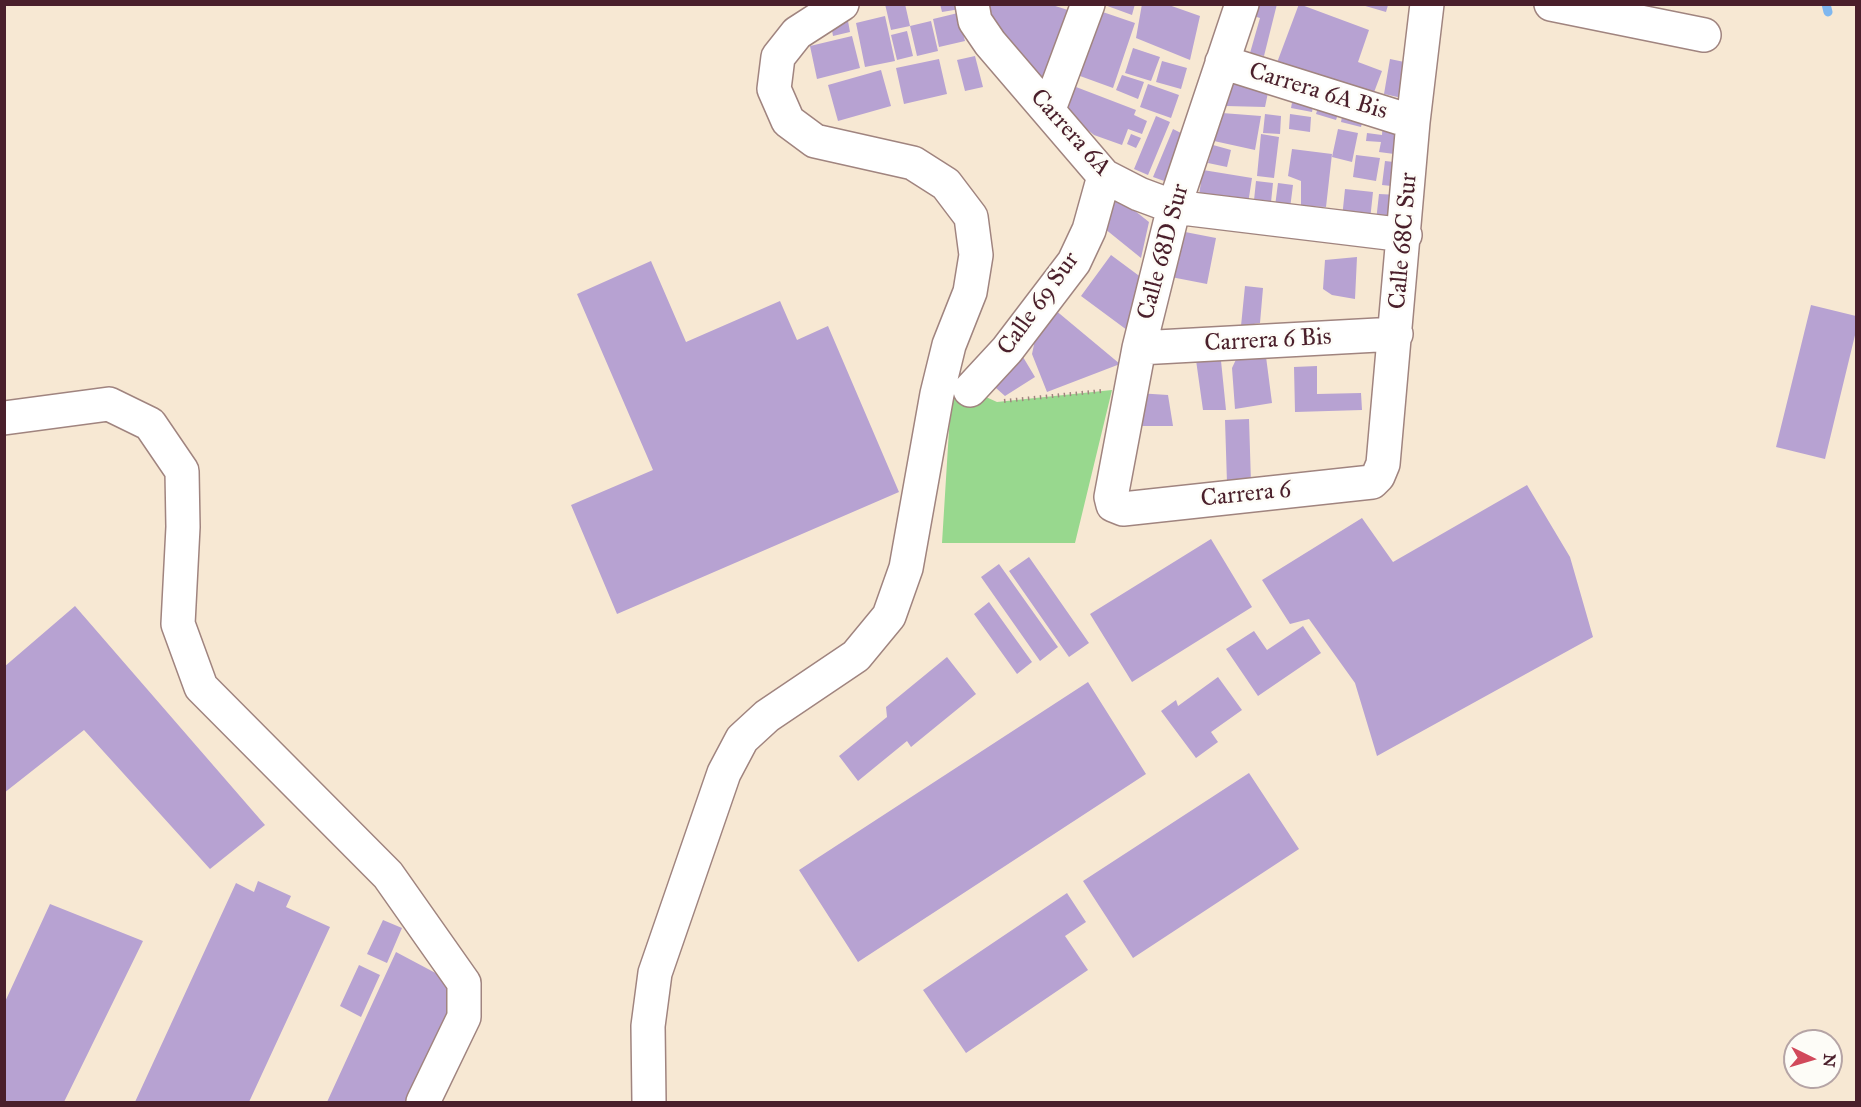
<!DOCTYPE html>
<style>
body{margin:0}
#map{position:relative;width:1861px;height:1107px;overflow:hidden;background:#f7e8d3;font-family:"IM FELL Great Primer",serif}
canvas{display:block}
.frame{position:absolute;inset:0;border:6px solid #4a1f2b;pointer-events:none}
.north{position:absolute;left:1783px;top:1029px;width:60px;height:60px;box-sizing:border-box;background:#fdfcf7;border:2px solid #b5a4a5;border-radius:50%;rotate:95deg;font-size:16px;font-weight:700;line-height:24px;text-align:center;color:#4a1f2b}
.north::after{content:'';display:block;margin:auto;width:21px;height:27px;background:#d1495b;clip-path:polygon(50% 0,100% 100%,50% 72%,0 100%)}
</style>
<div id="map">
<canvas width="1861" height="1107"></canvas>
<div class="frame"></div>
<div class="north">N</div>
</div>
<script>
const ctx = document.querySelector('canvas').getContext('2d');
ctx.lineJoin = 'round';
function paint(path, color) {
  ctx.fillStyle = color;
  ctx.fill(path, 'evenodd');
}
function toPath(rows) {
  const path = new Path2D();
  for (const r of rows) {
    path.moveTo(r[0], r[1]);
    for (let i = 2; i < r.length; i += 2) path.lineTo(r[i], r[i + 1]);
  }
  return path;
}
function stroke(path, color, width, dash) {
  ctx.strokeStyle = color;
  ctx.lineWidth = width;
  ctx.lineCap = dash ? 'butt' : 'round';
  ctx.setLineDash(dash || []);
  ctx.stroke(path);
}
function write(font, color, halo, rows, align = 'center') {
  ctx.font = font + ' "IM FELL Great Primer",serif';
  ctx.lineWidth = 5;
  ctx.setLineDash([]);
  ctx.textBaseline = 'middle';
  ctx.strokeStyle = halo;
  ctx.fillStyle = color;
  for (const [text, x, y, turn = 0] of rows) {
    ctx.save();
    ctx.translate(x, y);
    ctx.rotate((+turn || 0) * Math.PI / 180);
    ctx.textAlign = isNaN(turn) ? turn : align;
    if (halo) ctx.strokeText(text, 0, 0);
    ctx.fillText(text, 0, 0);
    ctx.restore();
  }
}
const green = toPath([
 [955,383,997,402,1112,390,1075,543,942,543,950,414]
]);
const stream = toPath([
 [1826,4,1828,12]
]);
const building = toPath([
 [885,4,905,4,910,26,891,30],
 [940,4,959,4,960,9,942,12],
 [978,4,1049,4,1071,11,1048,89],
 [1102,4,1135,4,1132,15],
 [1142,4,1166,4,1200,16,1190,60,1136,38],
 [1246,4,1277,4,1264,56,1250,53,1260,18,1244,13],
 [1299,4,1369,30,1358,62,1382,71,1370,103,1275,68],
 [1362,5,1388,5,1386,12],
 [1091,8,1135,23,1113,88,1069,72],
 [958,13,965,41,939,47,933,19],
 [885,16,895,61,865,67,856,23],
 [848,21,850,32,833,36,831,25],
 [931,21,938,51,917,56,910,26],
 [907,31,913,56,897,60,891,35],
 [852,36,860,68,817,79,810,46],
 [1133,48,1160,57,1151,81,1125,73],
 [975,56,983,87,965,91,957,60],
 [939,59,947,94,904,104,896,68],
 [1390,59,1409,63,1402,98,1384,94],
 [1162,61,1187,68,1181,89,1156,82],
 [881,70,891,106,838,121,828,85],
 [1235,73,1270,83,1265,107,1226,106],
 [1122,75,1144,82,1138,99,1116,90],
 [1063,82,1136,110,1134,115,1147,121,1142,134,1128,129,1122,145,1094,135,1055,103],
 [1148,84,1179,95,1171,118,1140,107],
 [1294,92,1315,95,1312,112,1291,108],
 [1321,98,1341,105,1336,120,1316,114],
 [1344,107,1365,112,1361,127,1341,122],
 [1222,113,1261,116,1255,150,1214,141],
 [1265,114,1281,116,1280,134,1263,133],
 [1290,114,1311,117,1310,132,1289,129],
 [1156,116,1170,122,1148,175,1134,169],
 [1383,121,1406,124,1402,155,1379,152,1381,142,1366,141,1367,133,1382,135],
 [1173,129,1185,135,1167,182,1153,177],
 [1338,129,1358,133,1352,162,1332,157],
 [1131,134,1141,138,1136,148,1127,144],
 [1261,134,1279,137,1274,178,1257,176],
 [1213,145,1231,150,1227,167,1208,163],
 [1292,149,1332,154,1326,207,1301,206,1301,181,1288,176],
 [1356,155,1380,158,1376,181,1353,177],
 [1385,161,1403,163,1401,187,1382,185],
 [1203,170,1252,178,1247,210,1198,201],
 [1256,181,1273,183,1270,212,1253,210],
 [1278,183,1293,185,1289,216,1274,214],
 [1345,189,1373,192,1370,220,1342,218],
 [1379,194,1399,195,1396,224,1376,221],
 [1115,195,1149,222,1141,258,1094,220],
 [1180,231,1216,238,1207,284,1171,277],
 [1111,255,1142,278,1131,333,1081,296],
 [1357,257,1355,299,1332,295,1323,289,1325,260],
 [651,261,686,342,780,301,797,340,828,326,899,492,617,614,571,505,653,470,577,294],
 [1245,286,1263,288,1260,323,1241,326],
 [1048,304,1120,364,1047,392,1032,354,1037,330],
 [1811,305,1856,316,1856,331,1825,459,1776,447],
 [1017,347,1035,377,1005,396,988,381],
 [1265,349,1272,403,1235,409,1232,368,1240,351],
 [1220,351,1226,410,1203,410,1195,353],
 [1317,366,1317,394,1361,393,1362,410,1295,412,1294,367],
 [1137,393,1168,395,1173,426,1141,426],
 [1249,419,1251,483,1227,483,1225,420],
 [1527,485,1570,557,1593,637,1377,756,1355,683,1309,619,1290,624,1262,580,1362,518,1393,562],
 [1211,539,1252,607,1132,682,1090,614],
 [1029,557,1089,643,1069,657,1009,571],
 [999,564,1058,647,1040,661,981,577],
 [989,602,1032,662,1017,674,974,614],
 [75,606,265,825,210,869,84,730,4,793,4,667],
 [1303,626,1321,653,1258,696,1226,649,1254,631,1267,650],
 [947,657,976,694,911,747,907,741,858,781,839,756,887,717,886,707],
 [1218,677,1242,710,1211,732,1218,742,1196,758,1161,711,1176,700,1178,706],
 [1088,682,1146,774,858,962,799,870],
 [1249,773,1299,849,1133,958,1083,881],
 [258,881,291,896,286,907,330,927,249,1102,135,1102,236,883,254,892],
 [1067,893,1086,922,1065,936,1088,970,966,1053,923,990],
 [50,904,143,941,64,1102,4,1102,4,1004],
 [383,920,402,928,387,963,367,954],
 [396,952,460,986,407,1102,327,1102],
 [359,965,380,975,361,1017,340,1006]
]);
const path = toPath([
 [1004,401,1101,391]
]);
const minor = toPath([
 [972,4,975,21,990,43,1104,176,1139,194,1174,207,1405,235],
 [1242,4,1174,207,1139,348,1111,497,1113,505,1123,509,1372,482,1378,476,1383,464,1413,122,1427,4],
 [1551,4,1704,35],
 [1222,62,1413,122],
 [1049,109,1088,4],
 [1139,348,1396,334],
 [970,390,1007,350,1074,262,1089,230,1104,176],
 [4,418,109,404,150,424,182,471,183,527,178,624,201,687,388,875,464,983,464,1017,423,1102],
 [649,1102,648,1026,655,973,724,773,742,739,767,716,856,656,889,616,906,568,937,394,949,345,970,292,976,255,971,217,946,184,913,163,815,141,788,121,774,89,778,57,797,33,842,4]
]);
const streetNames = [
 ["Carrera 6A Bis",1318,92,17],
 ["Carrera 6A",1070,133,48],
 ["Calle 68C Sur",1404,241,-85],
 ["Calle 68D Sur",1164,252,-75],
 ["Calle 69 Sur",1039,304,-54],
 ["Carrera 6 Bis",1268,341,-3],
 ["Carrera 6",1246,495,-6]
];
paint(green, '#98d88e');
stroke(stream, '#7fb7ef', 9);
paint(building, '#b7a2d2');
stroke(minor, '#a0847f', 36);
stroke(path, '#a0847f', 4, [1.5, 4.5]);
stroke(minor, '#fff', 33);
write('24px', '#4a1f2b', '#fdfcf7', streetNames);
</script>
